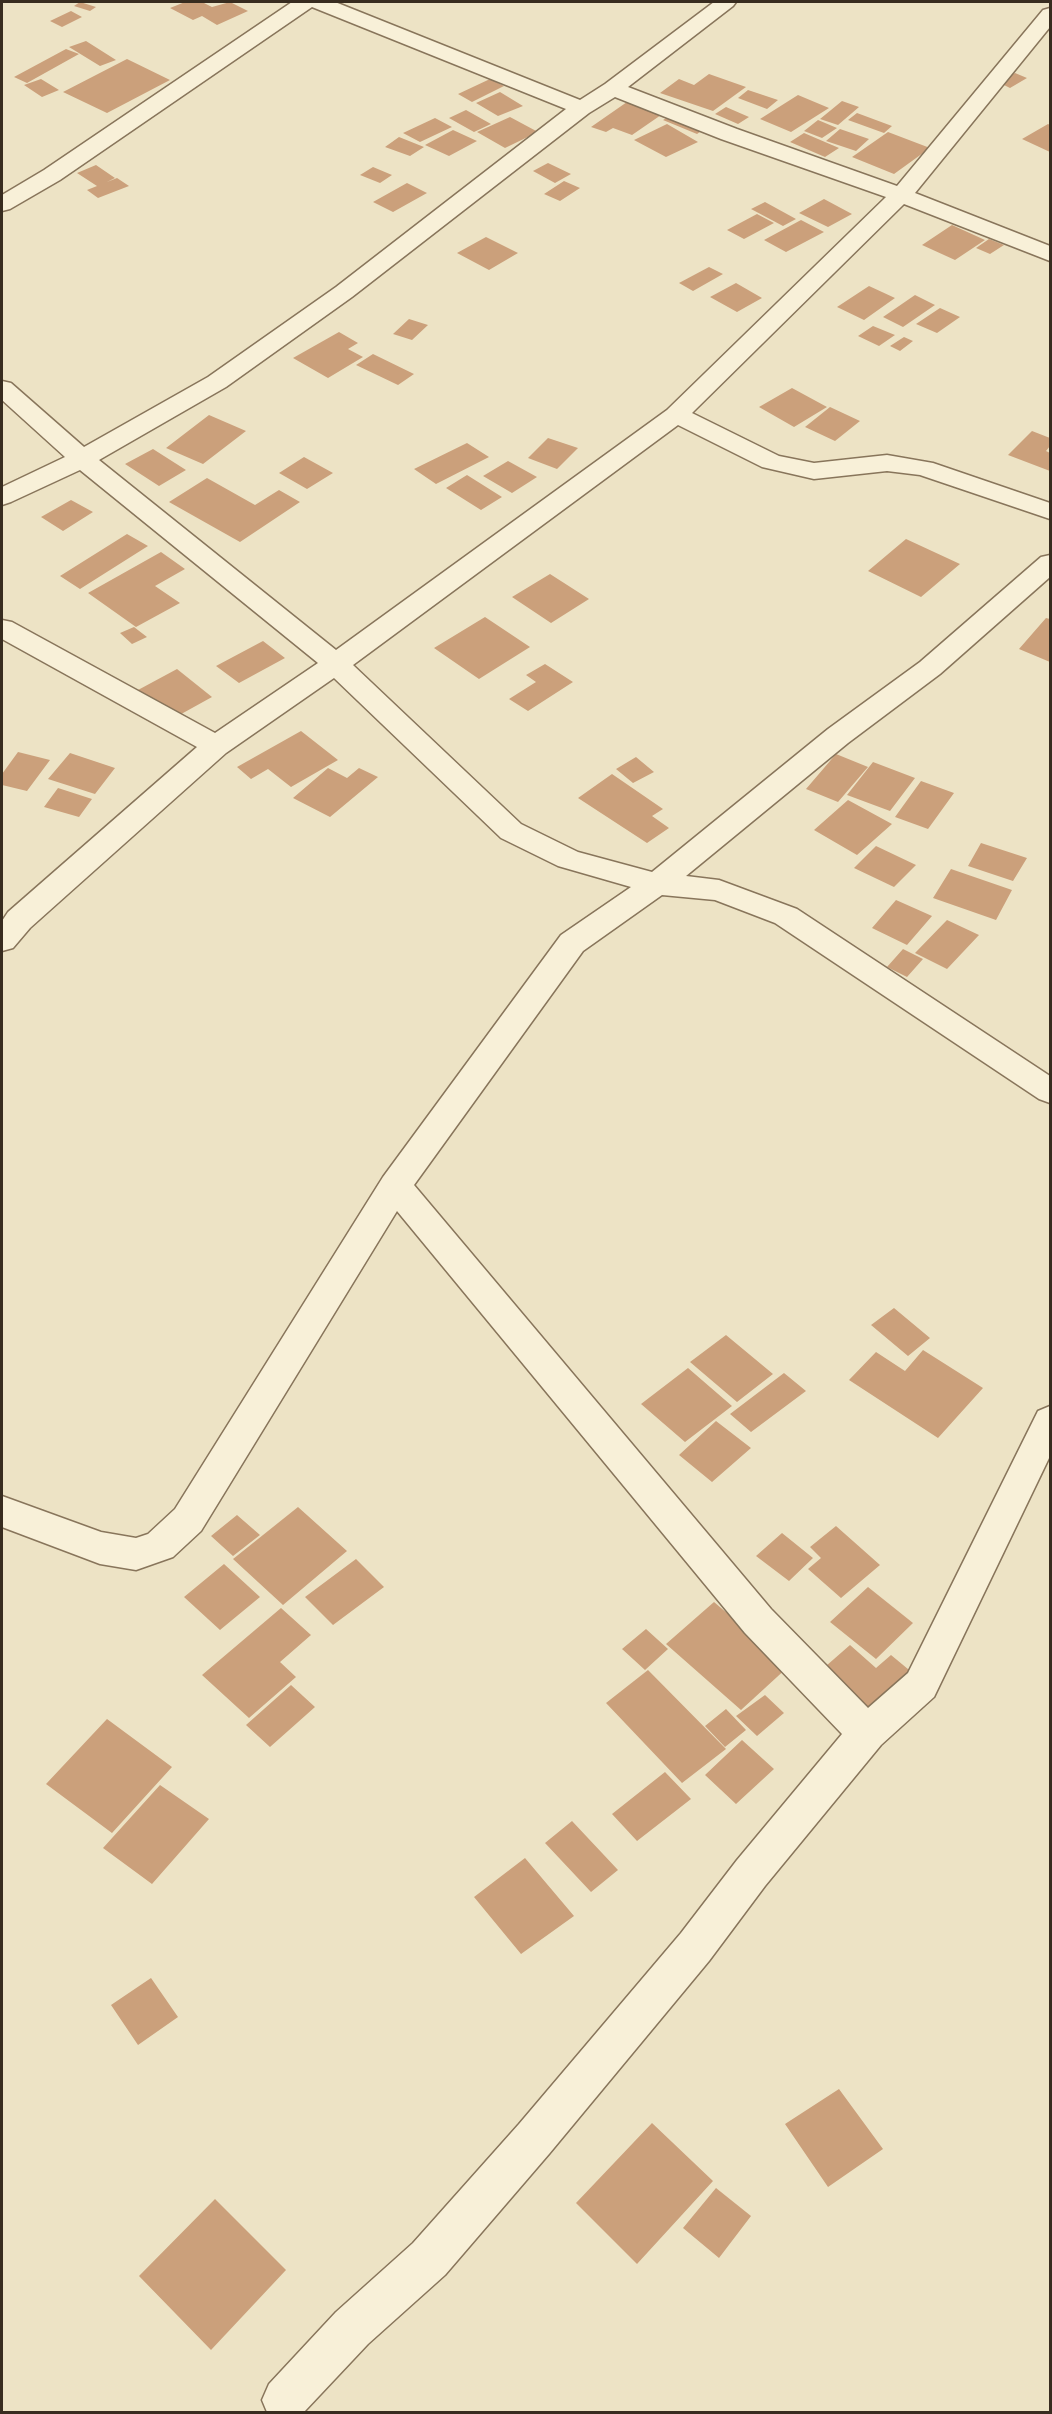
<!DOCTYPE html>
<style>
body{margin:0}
#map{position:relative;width:1052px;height:2414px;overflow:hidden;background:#ede3c5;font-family:Spectral,serif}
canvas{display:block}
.frame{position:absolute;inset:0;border:3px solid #382c1f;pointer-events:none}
</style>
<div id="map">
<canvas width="1052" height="2414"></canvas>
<div class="frame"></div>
</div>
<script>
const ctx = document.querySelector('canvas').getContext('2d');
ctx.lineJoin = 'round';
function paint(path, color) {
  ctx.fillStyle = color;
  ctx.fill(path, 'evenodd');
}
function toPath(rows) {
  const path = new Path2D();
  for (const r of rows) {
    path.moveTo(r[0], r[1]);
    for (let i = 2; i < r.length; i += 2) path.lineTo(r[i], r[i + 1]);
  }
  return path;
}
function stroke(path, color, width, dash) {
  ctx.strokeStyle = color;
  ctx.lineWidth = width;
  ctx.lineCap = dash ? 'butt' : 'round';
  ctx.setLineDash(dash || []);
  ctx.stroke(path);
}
const building = toPath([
 [80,2,96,7,90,11,74,6],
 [185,2,202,2,212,7,230,2,248,11,217,25,202,16,193,20,170,8],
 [71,11,82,17,62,27,50,21],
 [86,41,116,60,100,66,69,47],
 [66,49,79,54,27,83,14,77],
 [127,59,170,80,107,113,63,92],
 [1015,73,1027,78,1010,88,998,82],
 [709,74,746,87,713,111,660,93,679,79,694,85],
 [41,79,59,90,42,97,24,85],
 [490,79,504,86,472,102,458,94],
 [748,90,778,100,767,109,738,98],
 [500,92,523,106,498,116,476,103],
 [798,95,829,108,791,132,760,119],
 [842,101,859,107,838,125,820,119],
 [627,102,661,115,632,135,613,128,606,132,591,127],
 [726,107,749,117,738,124,715,114],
 [466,110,491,124,474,132,449,118],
 [857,113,892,126,884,133,848,120],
 [673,114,707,127,697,134,663,120],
 [510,117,538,132,505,148,477,132],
 [435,118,452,127,420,142,403,133],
 [818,120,837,128,822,138,804,131],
 [667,124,698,142,666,157,634,140],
 [1048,124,1050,125,1050,152,1022,139],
 [840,129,869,139,856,151,826,141],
 [453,130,477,141,449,156,425,145],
 [888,132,930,148,894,174,852,157],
 [804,133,839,148,825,157,790,142],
 [399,137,424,147,410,156,385,147],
 [548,163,571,174,555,183,533,171],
 [96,165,115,178,107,182,117,178,129,186,98,198,87,190,97,186,77,173],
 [373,167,392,175,380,183,360,175],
 [564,181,580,188,560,201,544,194],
 [407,183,427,193,393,212,373,202],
 [824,199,852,214,828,227,799,213],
 [765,202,796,219,783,226,751,209],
 [757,214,774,223,744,239,727,230],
 [801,220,824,232,786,252,764,240],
 [952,225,985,240,955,260,922,245],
 [486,237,518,253,489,270,457,253],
 [989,239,1004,245,990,254,976,248],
 [709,267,723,274,693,291,679,283],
 [736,283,762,298,737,312,710,297],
 [869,286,895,298,864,320,837,307],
 [915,295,935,305,903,327,883,317],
 [940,308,960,317,937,333,916,324],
 [409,319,428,325,412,340,393,334],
 [873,326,895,335,879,346,858,336],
 [339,332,358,343,348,349,363,357,328,378,293,358],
 [904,337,913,341,900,351,890,346],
 [373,354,414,374,398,385,356,365],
 [792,388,827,407,794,427,759,407],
 [830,407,860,421,835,441,805,427],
 [209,415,246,431,203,464,166,448],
 [1032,431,1050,438,1050,446,1046,451,1050,453,1050,471,1008,455],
 [548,438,578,448,557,469,528,458],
 [467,443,489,457,436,484,414,469],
 [153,449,186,470,159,486,125,464],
 [304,457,333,473,307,489,279,473],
 [508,461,537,477,512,493,483,476],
 [467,475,502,497,481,510,446,488],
 [207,478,255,505,279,490,300,502,240,542,169,502],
 [71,500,93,512,63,531,41,517],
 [127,534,148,546,80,589,60,576],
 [906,539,960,564,921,597,868,571],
 [161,552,185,569,155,586,180,603,136,627,88,593],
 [550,574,589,599,551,623,512,597],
 [485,617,530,647,479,679,434,648],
 [1046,618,1050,619,1050,662,1019,649],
 [134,627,147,637,132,644,120,633],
 [263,641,285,658,239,683,216,666],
 [545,664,573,682,528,711,509,699,536,682,526,675],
 [177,669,212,697,174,718,138,690],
 [301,731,338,760,291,787,268,769,251,779,237,767],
 [18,752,50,760,27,791,2,785,2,774],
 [70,753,115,768,95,794,48,779],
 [836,754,868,767,838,802,806,789],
 [636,757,654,772,633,783,616,769],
 [873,762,915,778,890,811,847,795],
 [328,768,347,778,359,768,378,777,330,817,293,798],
 [612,774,663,809,652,816,669,828,647,843,578,798],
 [921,781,954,793,928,829,895,817],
 [58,788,92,799,79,817,44,807],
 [848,800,892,824,857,855,814,830],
 [981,843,1027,858,1013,881,968,866],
 [876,846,916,865,894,887,854,868],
 [951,869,1012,890,996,920,933,898],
 [896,900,932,916,907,945,872,928],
 [947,920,979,935,947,969,915,953],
 [903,949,923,959,907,977,887,967],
 [894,1308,930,1338,908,1356,871,1325],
 [726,1335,773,1374,737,1402,690,1362],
 [923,1350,983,1388,938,1438,849,1380,876,1352,905,1371],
 [688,1368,732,1406,685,1442,641,1404],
 [784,1373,806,1391,751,1432,730,1414],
 [716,1421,751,1448,712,1482,679,1455],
 [298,1507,347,1551,283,1605,233,1559],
 [237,1515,260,1535,233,1556,211,1536],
 [836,1526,880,1565,841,1598,808,1569,821,1558,810,1547],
 [782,1533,813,1558,789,1581,756,1556],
 [356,1559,384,1587,333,1625,305,1597],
 [224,1564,260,1597,220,1630,184,1597],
 [868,1587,913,1623,876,1659,830,1622],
 [714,1602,789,1666,741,1710,666,1644],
 [281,1608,311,1635,280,1662,296,1677,249,1718,202,1675],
 [646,1629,668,1649,645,1670,622,1649],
 [850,1645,876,1668,891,1655,920,1679,871,1722,818,1673],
 [648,1670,726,1749,682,1783,606,1703],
 [291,1685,315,1707,270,1747,246,1725],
 [765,1695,784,1713,757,1736,736,1716],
 [726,1709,746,1730,725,1747,705,1726],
 [107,1719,172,1767,112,1833,46,1784],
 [742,1740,774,1769,736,1804,705,1775],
 [665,1772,691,1799,637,1841,612,1814],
 [160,1785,209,1819,152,1884,103,1848],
 [572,1821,618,1870,591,1892,545,1843],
 [525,1858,574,1916,521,1954,474,1897],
 [151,1978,178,2017,138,2045,111,2005],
 [839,2089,883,2149,828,2187,785,2124],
 [652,2123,713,2181,637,2264,576,2203],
 [716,2188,751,2216,719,2258,683,2228],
 [215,2199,286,2270,211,2350,139,2276]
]);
const street = toPath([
 [292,2,335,2,580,100,605,84,714,2,736,2,733,6,628,87,737,129,897,186,1043,10,1050,8,1050,27,915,193,1050,246,1050,261,904,204,692,413,779,456,814,463,887,455,933,463,1050,503,1050,519,920,475,887,471,814,479,762,467,678,425,353,665,521,824,578,852,652,872,828,729,920,662,1041,557,1050,555,1050,577,940,674,848,743,686,876,719,880,797,909,1050,1076,1050,1103,1039,1099,775,923,715,900,662,895,583,951,414,1185,771,1609,868,1708,908,1673,1038,1411,1050,1406,1050,1456,934,1697,881,1745,765,1886,709,1961,549,2154,445,2275,368,2344,304,2412,267,2412,262,2400,269,2384,336,2312,413,2243,519,2124,681,1933,737,1860,842,1734,745,1633,397,1211,201,1531,173,1557,136,1570,100,1564,2,1527,2,1496,101,1532,136,1538,148,1534,175,1509,383,1177,561,935,631,887,558,866,501,838,334,678,226,753,30,928,13,948,2,951,2,921,8,912,197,747,2,639,2,620,12,622,215,733,318,663,80,470,11,502,2,505,2,487,65,457,2,400,2,381,11,383,84,447,208,377,336,287,566,109,312,7,60,180,10,209,2,211,2,195,44,170,292,2],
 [615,97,721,139,886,197,667,410,336,650,99,460,226,387,352,297,589,113,615,97]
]);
paint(building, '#cba07b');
stroke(street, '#88755b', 3);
paint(street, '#f8f0d8');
</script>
